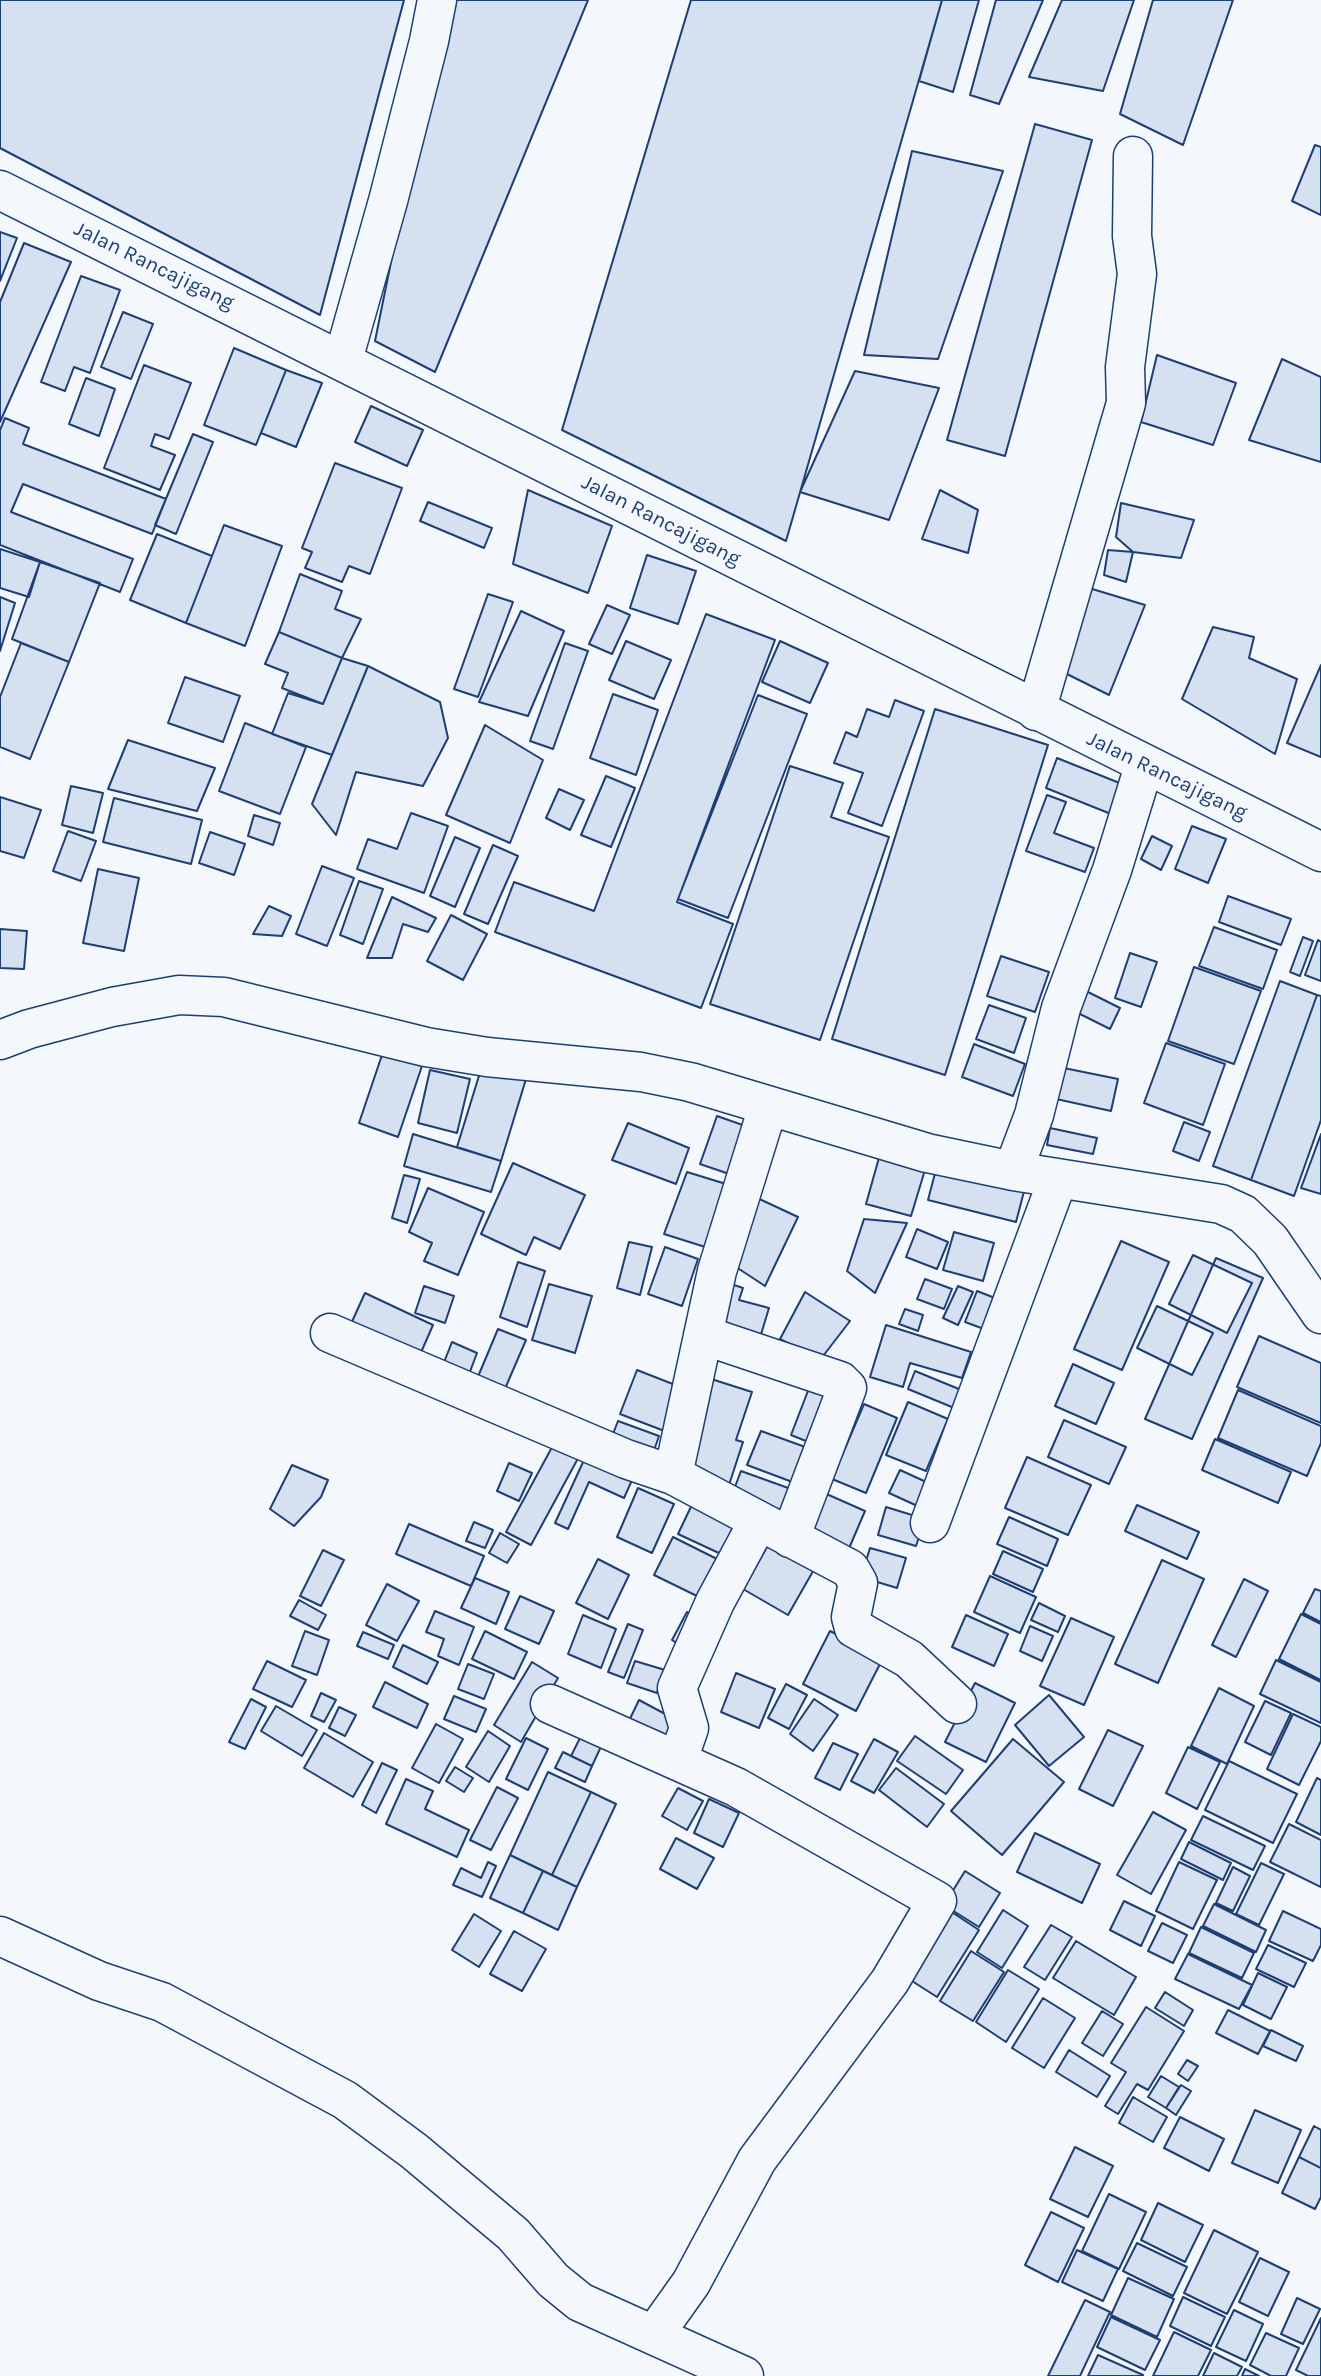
<!DOCTYPE html>
<style>
body{margin:0}
canvas{display:block;background:#f4f7fb}
</style>
<canvas width="1321" height="2376"></canvas>
<script>
const ctx = document.querySelector('canvas').getContext('2d');
ctx.lineJoin = 'round';
function paint(path, color) {
  ctx.fillStyle = color;
  ctx.fill(path, 'evenodd');
}
function toPath(rows) {
  const path = new Path2D();
  for (const r of rows) {
    path.moveTo(r[0], r[1]);
    for (let i = 2; i < r.length; i += 2) path.lineTo(r[i], r[i + 1]);
  }
  return path;
}
function stroke(path, color, width, dash) {
  ctx.strokeStyle = color;
  ctx.lineWidth = width;
  ctx.lineCap = dash ? 'butt' : 'round';
  ctx.setLineDash(dash || []);
  ctx.stroke(path);
}
function write(font, color, halo, rows, align = 'center') {
  ctx.font = font + ' Karla,sans-serif';
  ctx.lineWidth = 5;
  ctx.setLineDash([]);
  ctx.textBaseline = 'middle';
  ctx.strokeStyle = halo;
  ctx.fillStyle = color;
  for (const [text, x, y, turn = 0] of rows) {
    ctx.save();
    ctx.translate(x, y);
    ctx.rotate((+turn || 0) * Math.PI / 180);
    ctx.textAlign = isNaN(turn) ? turn : align;
    if (halo) ctx.strokeText(text, 0, 0);
    ctx.fillText(text, 0, 0);
    ctx.restore();
  }
}
const building = toPath([
 [0,0,404,0,320,315,0,148,0,0],
 [444,0,588,0,435,372,375,341,444,0],
 [691,0,942,0,786,541,562,430,691,0],
 [942,0,979,0,953,92,919,81,942,0],
 [996,0,1043,0,999,104,970,95,996,0],
 [1062,0,1134,0,1103,91,1029,77,1062,0],
 [1153,0,1233,0,1183,145,1120,114,1153,0],
 [1035,124,1092,140,1005,456,947,440,1035,124],
 [1315,145,1321,147,1321,215,1292,201,1315,145],
 [912,151,1003,171,938,359,864,355,912,151],
 [0,232,17,238,0,281,0,232],
 [24,243,71,262,0,422,0,302,24,243],
 [81,276,120,290,90,373,74,367,65,391,41,382,81,276],
 [123,312,153,324,131,379,101,367,123,312],
 [234,348,286,370,256,445,204,425,234,348],
 [1157,355,1236,383,1213,445,1141,422,1157,355],
 [1282,359,1321,377,1321,462,1249,440,1282,359],
 [144,365,191,383,169,439,155,434,151,446,175,455,160,490,104,468,144,365],
 [286,370,322,383,296,447,261,433,286,370],
 [855,371,939,388,889,520,800,492,855,371],
 [86,378,115,389,99,436,69,424,86,378],
 [371,406,423,430,407,466,355,442,371,406],
 [5,418,29,428,23,444,166,499,152,534,23,484,11,512,133,559,120,592,0,545,0,430,5,418],
 [193,434,213,442,176,534,155,525,193,434],
 [335,463,402,488,370,574,349,566,342,582,305,568,312,552,302,548,335,463],
 [528,490,612,526,588,593,513,564,528,490],
 [940,490,978,510,968,553,922,539,940,490],
 [428,502,492,528,484,548,420,521,428,502],
 [1121,503,1194,520,1181,558,1133,552,1116,537,1121,503],
 [224,525,282,546,245,646,186,623,224,525],
 [157,534,212,556,186,623,130,600,157,534],
 [0,549,40,562,29,597,0,588,0,549],
 [1108,550,1133,552,1126,582,1104,575,1108,550],
 [647,555,696,571,678,624,630,608,647,555],
 [40,562,100,583,69,662,12,639,40,562],
 [300,574,342,591,335,609,361,619,342,658,279,632,300,574],
 [1089,588,1145,605,1109,695,1065,673,1089,588],
 [488,594,513,602,478,697,454,689,488,594],
 [0,597,15,603,0,651,0,597],
 [607,605,630,615,612,654,589,644,607,605],
 [521,611,564,631,528,716,479,702,521,611],
 [706,614,775,640,677,902,733,924,701,1008,495,932,514,882,594,911,706,614],
 [1213,627,1254,637,1249,658,1297,679,1275,754,1182,699,1213,627],
 [279,632,342,658,323,704,282,688,288,673,265,664,279,632],
 [626,641,671,660,654,699,609,680,626,641],
 [780,641,828,663,810,703,762,682,780,641],
 [21,643,69,662,30,759,0,747,0,697,21,643],
 [565,643,588,651,553,749,530,741,565,643],
 [342,658,368,666,332,755,272,734,288,693,323,704,342,658],
 [1321,665,1321,757,1287,743,1321,665],
 [368,666,440,702,448,738,423,786,356,772,336,835,312,804,368,666],
 [185,677,240,696,223,742,168,723,185,677],
 [613,694,658,710,636,775,590,758,613,694],
 [758,695,807,714,728,918,678,899,758,695],
 [895,700,924,711,882,826,848,813,863,773,834,763,846,732,857,737,867,709,889,717,895,700],
 [935,709,1048,745,945,1075,832,1039,935,709],
 [245,723,306,747,280,814,219,791,245,723],
 [485,725,543,760,510,843,446,815,485,725],
 [128,740,215,768,197,811,108,789,128,740],
 [1057,758,1127,786,1116,816,1046,788,1057,758],
 [790,766,843,783,831,817,889,837,820,1040,710,1004,790,766],
 [606,776,635,788,611,847,581,835,606,776],
 [71,786,103,793,93,833,62,825,71,786],
 [559,789,584,800,570,830,546,818,559,789],
 [1047,795,1066,802,1054,833,1094,848,1085,872,1026,851,1047,795],
 [0,797,41,810,24,858,0,851,0,797],
 [114,798,202,820,191,864,103,842,114,798],
 [411,813,448,826,424,893,357,869,368,839,397,849,411,813],
 [254,815,280,823,273,845,248,836,254,815],
 [1192,826,1226,839,1208,883,1175,869,1192,826],
 [68,831,96,841,81,881,53,871,68,831],
 [210,832,245,844,234,875,199,863,210,832],
 [1152,836,1172,846,1161,870,1141,859,1152,836],
 [455,837,480,848,455,907,430,896,455,837],
 [493,845,518,856,488,924,464,914,493,845],
 [322,866,354,878,327,946,296,934,322,866],
 [98,869,139,878,124,951,83,943,98,869],
 [359,881,383,889,363,944,340,935,359,881],
 [1228,896,1291,919,1281,945,1219,922,1228,896],
 [392,897,436,918,428,932,403,924,392,958,367,958,392,897],
 [269,906,291,916,282,936,253,934,269,906],
 [451,915,487,934,463,980,427,961,451,915],
 [1214,927,1277,950,1263,989,1199,966,1214,927],
 [0,929,27,931,24,969,0,968,0,929],
 [1303,937,1313,941,1300,976,1290,972,1303,937],
 [1318,940,1321,942,1321,981,1305,975,1318,940],
 [1130,953,1157,962,1141,1007,1115,998,1130,953],
 [1001,956,1049,972,1035,1012,987,996,1001,956],
 [1194,967,1261,991,1234,1064,1168,1041,1194,967],
 [1280,981,1317,995,1251,1180,1213,1166,1280,981],
 [1080,988,1120,1008,1110,1029,1070,1009,1080,988],
 [1317,995,1321,996,1321,1120,1294,1196,1251,1180,1317,995],
 [989,1005,1026,1018,1014,1053,976,1039,989,1005],
 [1166,1043,1225,1064,1203,1125,1144,1103,1166,1043],
 [974,1044,1025,1064,1013,1096,962,1077,974,1044],
 [383,1052,422,1066,398,1137,359,1123,383,1052],
 [482,1066,526,1079,501,1161,457,1147,482,1066],
 [1054,1066,1118,1079,1111,1111,1047,1097,1054,1066],
 [430,1070,470,1079,457,1133,418,1123,430,1070],
 [717,1116,754,1129,738,1177,700,1164,717,1116],
 [1184,1122,1210,1132,1199,1161,1173,1151,1184,1122],
 [628,1123,689,1148,676,1184,612,1160,628,1123],
 [1050,1128,1097,1138,1093,1154,1047,1145,1050,1128],
 [413,1134,501,1161,491,1192,404,1166,413,1134],
 [1321,1134,1321,1194,1301,1188,1321,1134],
 [882,1147,928,1160,911,1216,866,1204,882,1147],
 [939,1158,1027,1180,1016,1222,928,1200,939,1158],
 [513,1163,585,1195,560,1249,534,1237,526,1255,481,1234,513,1163],
 [687,1172,739,1188,718,1251,664,1234,687,1172],
 [404,1175,420,1179,407,1223,392,1218,404,1175],
 [428,1188,484,1212,458,1275,424,1261,432,1243,409,1232,428,1188],
 [753,1196,798,1217,765,1286,733,1265,753,1196],
 [864,1219,907,1223,875,1293,847,1271,864,1219],
 [917,1229,948,1242,937,1269,906,1257,917,1229],
 [954,1232,994,1243,983,1281,943,1270,954,1232],
 [1121,1241,1169,1262,1122,1370,1074,1349,1121,1241],
 [629,1242,652,1247,640,1295,617,1288,629,1242],
 [665,1247,698,1259,682,1306,648,1294,665,1247],
 [1193,1255,1252,1283,1227,1333,1169,1304,1193,1255],
 [1216,1258,1263,1278,1192,1439,1145,1419,1216,1258],
 [518,1262,545,1271,527,1327,500,1317,518,1262],
 [925,1279,952,1289,944,1309,917,1299,925,1279],
 [725,1282,743,1288,739,1300,769,1308,759,1341,712,1327,725,1282],
 [549,1284,592,1296,575,1353,532,1340,549,1284],
 [424,1286,454,1296,445,1323,415,1313,424,1286],
 [958,1286,973,1292,958,1325,943,1318,958,1286],
 [977,1291,995,1298,984,1329,965,1322,977,1291],
 [805,1292,850,1321,820,1360,780,1339,805,1292],
 [365,1293,433,1325,419,1357,350,1326,365,1293],
 [1157,1306,1213,1333,1192,1375,1137,1348,1157,1306],
 [905,1309,923,1315,918,1331,899,1324,905,1309],
 [886,1325,971,1352,962,1378,910,1363,903,1387,870,1377,886,1325],
 [498,1329,526,1340,504,1391,477,1379,498,1329],
 [1259,1336,1321,1363,1321,1423,1237,1387,1259,1336],
 [452,1342,477,1353,465,1385,439,1375,452,1342],
 [1073,1364,1114,1383,1096,1424,1055,1406,1073,1364],
 [637,1370,683,1388,667,1432,620,1414,637,1370],
 [915,1371,971,1394,964,1412,908,1389,915,1371],
 [708,1378,752,1392,736,1440,743,1442,729,1485,680,1469,708,1378],
 [811,1383,841,1396,821,1447,791,1435,811,1383],
 [1238,1390,1321,1426,1321,1443,1307,1476,1218,1438,1238,1390],
 [908,1402,948,1419,926,1471,886,1455,908,1402],
 [864,1404,897,1418,866,1493,832,1479,864,1404],
 [1064,1420,1126,1447,1109,1484,1048,1457,1064,1420],
 [618,1421,659,1436,650,1462,608,1447,618,1421],
 [761,1431,808,1448,795,1483,747,1465,761,1431],
 [557,1438,582,1451,531,1545,506,1532,557,1438],
 [1215,1439,1291,1472,1278,1503,1202,1470,1215,1439],
 [590,1447,637,1469,624,1498,589,1482,568,1529,555,1523,590,1447],
 [1027,1457,1091,1485,1068,1535,1005,1508,1027,1457],
 [509,1463,532,1473,519,1501,497,1491,509,1463],
 [292,1465,328,1480,321,1497,294,1526,270,1509,292,1465],
 [900,1470,935,1486,924,1509,889,1493,900,1470],
 [741,1471,791,1489,780,1519,730,1500,741,1471],
 [638,1488,674,1504,652,1553,617,1537,638,1488],
 [822,1492,865,1511,847,1553,804,1535,822,1492],
 [697,1494,739,1514,721,1554,678,1534,697,1494],
 [1137,1505,1199,1532,1187,1559,1125,1531,1137,1505],
 [886,1507,925,1519,916,1546,878,1535,886,1507],
 [1009,1517,1058,1539,1047,1566,997,1544,1009,1517],
 [474,1522,493,1530,485,1548,466,1541,474,1522],
 [409,1524,484,1556,471,1586,396,1554,409,1524],
 [500,1533,519,1544,507,1563,489,1553,500,1533],
 [673,1537,717,1559,699,1597,654,1575,673,1537],
 [771,1540,816,1566,788,1615,743,1589,771,1540],
 [870,1548,906,1558,897,1588,861,1577,870,1548],
 [323,1550,344,1560,321,1606,300,1596,323,1550],
 [1003,1551,1043,1569,1033,1592,993,1574,1003,1551],
 [598,1559,629,1575,608,1619,576,1603,598,1559],
 [1162,1560,1204,1579,1158,1683,1115,1664,1162,1560],
 [990,1576,1036,1597,1020,1633,974,1612,990,1576],
 [475,1578,509,1592,496,1624,461,1608,475,1578],
 [1244,1579,1268,1591,1236,1657,1212,1645,1244,1579],
 [387,1584,419,1601,397,1641,366,1625,387,1584],
 [1315,1589,1321,1591,1321,1622,1303,1613,1315,1589],
 [520,1596,554,1611,539,1644,505,1629,520,1596],
 [299,1600,326,1615,318,1630,290,1616,299,1600],
 [1039,1603,1065,1616,1058,1632,1031,1620,1039,1603],
 [435,1611,474,1627,459,1665,438,1656,444,1639,426,1632,435,1611],
 [687,1612,705,1622,689,1651,672,1640,687,1612],
 [1301,1614,1321,1624,1321,1680,1279,1659,1301,1614],
 [583,1615,616,1629,601,1668,568,1654,583,1615],
 [966,1615,1008,1634,994,1666,952,1647,966,1615],
 [1071,1618,1114,1637,1084,1705,1040,1686,1071,1618],
 [628,1624,643,1630,624,1678,608,1672,628,1624],
 [1030,1626,1053,1636,1042,1661,1020,1651,1030,1626],
 [305,1631,329,1640,317,1675,292,1666,305,1631],
 [485,1631,527,1652,514,1679,472,1659,485,1631],
 [830,1631,883,1658,856,1711,803,1684,830,1631],
 [363,1632,394,1645,388,1659,357,1646,363,1632],
 [403,1645,438,1662,427,1684,393,1667,403,1645],
 [1276,1660,1321,1682,1321,1723,1260,1694,1276,1660],
 [267,1661,306,1680,292,1707,253,1689,267,1661],
 [635,1661,665,1670,657,1693,627,1683,635,1661],
 [532,1662,558,1678,521,1742,494,1725,532,1662],
 [468,1664,494,1674,484,1699,458,1689,468,1664],
 [736,1673,775,1689,759,1728,721,1712,736,1673],
 [385,1682,428,1704,417,1728,373,1707,385,1682],
 [975,1683,1015,1703,986,1762,945,1742,975,1683],
 [786,1684,807,1695,789,1729,768,1718,786,1684],
 [1219,1688,1254,1706,1227,1764,1191,1746,1219,1688],
 [321,1693,336,1700,324,1722,311,1716,321,1693],
 [1049,1695,1084,1737,1049,1766,1015,1725,1049,1695],
 [454,1696,486,1709,476,1732,444,1719,454,1696],
 [251,1699,266,1707,245,1749,229,1742,251,1699],
 [814,1699,838,1715,813,1751,790,1734,814,1699],
 [639,1700,684,1724,671,1751,626,1727,639,1700],
 [1265,1701,1291,1713,1271,1755,1245,1742,1265,1701],
 [276,1706,317,1730,302,1756,261,1731,276,1706],
 [339,1707,356,1715,345,1736,329,1728,339,1707],
 [1293,1714,1321,1727,1321,1741,1299,1785,1267,1769,1293,1714],
 [436,1724,463,1739,439,1783,412,1768,436,1724],
 [584,1730,604,1740,592,1766,571,1756,584,1730],
 [1108,1730,1143,1746,1113,1806,1079,1789,1108,1730],
 [488,1731,510,1746,489,1782,466,1767,488,1731],
 [324,1733,373,1762,353,1797,304,1768,324,1733],
 [915,1736,963,1770,946,1794,897,1761,915,1736],
 [526,1738,548,1749,528,1790,506,1779,526,1738],
 [874,1739,898,1752,874,1793,851,1781,874,1739],
 [1013,1739,1064,1782,1002,1855,951,1811,1013,1739],
 [833,1743,858,1754,840,1790,815,1778,833,1743],
 [1188,1747,1220,1762,1197,1809,1166,1793,1188,1747],
 [563,1752,592,1766,585,1782,555,1768,563,1752],
 [1229,1761,1297,1794,1273,1843,1205,1810,1229,1761],
 [382,1763,397,1770,376,1813,362,1805,382,1763],
 [455,1767,473,1778,464,1792,446,1781,455,1767],
 [896,1768,944,1804,927,1827,879,1790,896,1768],
 [548,1772,591,1792,552,1875,510,1855,548,1772],
 [1317,1778,1321,1780,1321,1835,1296,1822,1317,1778],
 [406,1779,433,1791,425,1809,469,1830,457,1857,386,1824,406,1779],
 [497,1787,518,1798,491,1850,470,1840,497,1787],
 [678,1788,703,1801,687,1830,662,1816,678,1788],
 [591,1792,616,1804,577,1887,552,1875,591,1792],
 [709,1799,739,1813,723,1847,694,1833,709,1799],
 [1153,1812,1186,1830,1151,1894,1117,1875,1153,1812],
 [1203,1816,1265,1846,1253,1870,1191,1840,1203,1816],
 [1289,1824,1321,1840,1321,1887,1270,1862,1289,1824],
 [1035,1833,1100,1864,1082,1903,1017,1872,1035,1833],
 [676,1838,714,1858,697,1889,660,1869,676,1838],
 [1189,1842,1231,1863,1223,1880,1181,1859,1189,1842],
 [510,1855,543,1871,523,1913,490,1898,510,1855],
 [488,1862,496,1866,482,1897,453,1885,461,1868,481,1878,488,1862],
 [1179,1862,1217,1880,1193,1929,1156,1911,1179,1862],
 [1261,1863,1284,1874,1259,1925,1236,1914,1261,1863],
 [1233,1867,1250,1876,1233,1911,1216,1903,1233,1867],
 [543,1871,577,1887,558,1930,523,1913,543,1871],
 [965,1871,1000,1893,979,1927,944,1905,965,1871],
 [1124,1901,1155,1916,1141,1946,1110,1930,1124,1901],
 [1214,1904,1266,1930,1256,1952,1203,1926,1214,1904],
 [944,1907,979,1930,937,1997,901,1974,944,1907],
 [1003,1910,1028,1926,1002,1968,977,1952,1003,1910],
 [1283,1911,1321,1929,1321,1945,1313,1961,1269,1941,1283,1911],
 [474,1914,501,1931,479,1967,452,1950,474,1914],
 [1162,1923,1187,1935,1173,1963,1148,1951,1162,1923],
 [1051,1925,1072,1937,1045,1980,1024,1967,1051,1925],
 [1201,1927,1254,1953,1242,1978,1189,1953,1201,1927],
 [514,1931,546,1949,522,1991,490,1974,514,1931],
 [1076,1941,1136,1977,1114,2015,1053,1978,1076,1941],
 [1268,1945,1306,1963,1294,1987,1256,1969,1268,1945],
 [971,1951,1004,1972,973,2021,940,2001,971,1951],
 [1188,1954,1252,1985,1239,2009,1175,1979,1188,1954],
 [1008,1970,1039,1989,1006,2042,976,2022,1008,1970],
 [1258,1973,1287,1987,1271,2019,1243,2005,1258,1973],
 [1165,1992,1193,2010,1184,2026,1155,2008,1165,1992],
 [1043,1998,1075,2018,1044,2068,1012,2048,1043,1998],
 [1146,2007,1184,2031,1148,2090,1137,2084,1118,2114,1105,2106,1126,2072,1111,2063,1146,2007],
 [1228,2010,1270,2031,1258,2054,1216,2033,1228,2010],
 [1102,2011,1123,2024,1103,2056,1082,2043,1102,2011],
 [1271,2030,1303,2046,1296,2061,1263,2046,1271,2030],
 [1069,2050,1110,2076,1097,2097,1056,2072,1069,2050],
 [1187,2060,1198,2066,1188,2081,1178,2074,1187,2060],
 [1161,2076,1179,2087,1166,2108,1148,2097,1161,2076],
 [1181,2085,1191,2091,1176,2115,1166,2108,1181,2085],
 [1133,2097,1167,2117,1153,2142,1119,2123,1133,2097],
 [1255,2110,1301,2130,1278,2183,1232,2163,1255,2110],
 [1180,2117,1224,2139,1209,2171,1164,2148,1180,2117],
 [1314,2126,1321,2130,1321,2168,1299,2157,1314,2126],
 [1075,2147,1113,2166,1088,2217,1050,2199,1075,2147],
 [1299,2157,1321,2168,1321,2197,1315,2209,1282,2193,1299,2157],
 [1109,2194,1146,2212,1119,2269,1082,2251,1109,2194],
 [1158,2203,1203,2225,1185,2262,1141,2240,1158,2203],
 [1051,2212,1084,2228,1058,2282,1025,2265,1051,2212],
 [1214,2230,1258,2252,1227,2314,1184,2293,1214,2230],
 [1137,2243,1187,2267,1173,2296,1123,2271,1137,2243],
 [1077,2250,1118,2269,1103,2301,1062,2282,1077,2250],
 [1260,2258,1289,2272,1268,2316,1239,2302,1260,2258],
 [1128,2278,1174,2299,1157,2337,1111,2315,1128,2278],
 [1183,2297,1225,2317,1211,2346,1170,2326,1183,2297],
 [1297,2298,1320,2309,1303,2344,1281,2334,1297,2298],
 [1085,2300,1110,2312,1080,2376,1048,2376,1085,2300],
 [1234,2310,1263,2324,1246,2361,1216,2347,1234,2310],
 [1111,2317,1160,2340,1145,2370,1097,2347,1111,2317],
 [1321,2318,1321,2376,1308,2376,1296,2370,1321,2318],
 [1174,2332,1211,2350,1198,2376,1153,2376,1174,2332],
 [1266,2333,1299,2348,1286,2376,1271,2376,1250,2365,1266,2333],
 [1214,2353,1242,2367,1237,2376,1203,2376,1214,2353],
 [1098,2355,1143,2375,1143,2376,1088,2376,1098,2355],
 [1245,2369,1259,2376,1242,2376,1245,2369]
]);
const minor = toPath([
 [343,360,388,201,429,41,437,0],
 [1036,711,1126,403,1125,367,1137,274,1132,236,1133,156],
 [0,1040,29,1029,112,1007,179,995,224,997,426,1047,487,1057,641,1072,690,1082,927,1153,1013,1171,1221,1204,1243,1214,1270,1240,1321,1314],
 [768,1107,717,1271,673,1475,850,1569,858,1583,851,1617,854,1628,909,1659,957,1704],
 [1013,1171,1034,1115,1061,1008,1112,870,1144,766],
 [330,1333,626,1459,673,1475],
 [703,1335,840,1381,847,1388,790,1538],
 [930,1523,1058,1179],
 [550,1704,736,1787,937,1901,890,1981,757,2160,691,2283,654,2335],
 [678,1760,689,1728,677,1688,715,1602,758,1522],
 [0,1936,99,1981,162,2002,345,2100,414,2151,513,2234,553,2280,580,2302,744,2376]
]);
const major = toPath([
 [0,190,1321,852]
]);
const streetNames = [
 ["Jalan Rancajigang",154,266,26],
 ["Jalan Rancajigang",661,521,27],
 ["Jalan Rancajigang",1167,776,26]
];
paint(building, '#d5e0f0');
stroke(building, '#1d3f73', 2);
stroke(minor, '#1d3f73', 41);
stroke(major, '#1d3f73', 41);
stroke(minor, '#f4f7fb', 38);
stroke(major, '#f4f7fb', 38);
write('21px', '#1d3f73', '#f4f7fb', streetNames);
</script>
